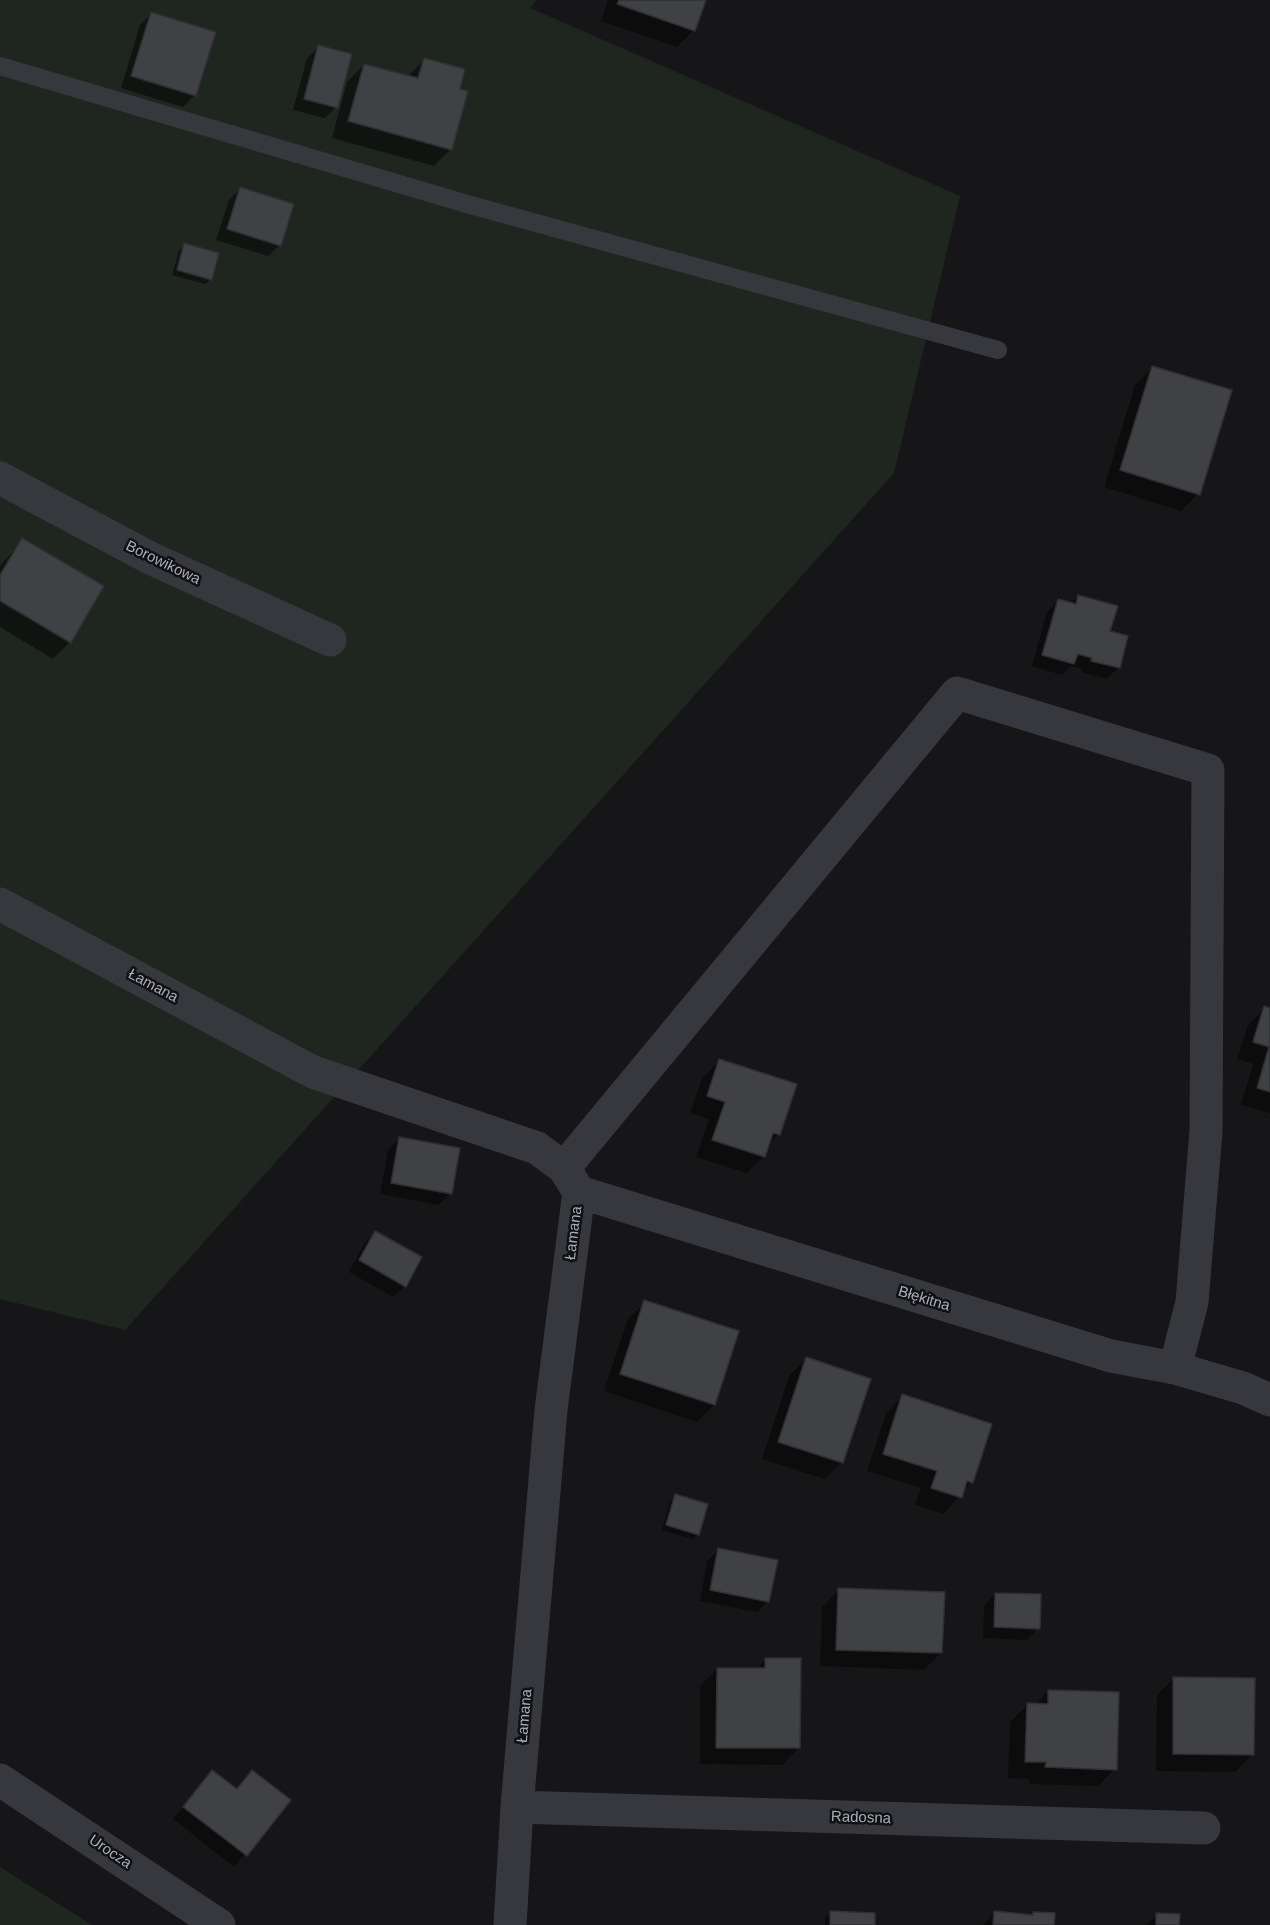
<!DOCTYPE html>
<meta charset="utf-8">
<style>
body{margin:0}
canvas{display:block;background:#161618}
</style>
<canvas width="1270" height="1925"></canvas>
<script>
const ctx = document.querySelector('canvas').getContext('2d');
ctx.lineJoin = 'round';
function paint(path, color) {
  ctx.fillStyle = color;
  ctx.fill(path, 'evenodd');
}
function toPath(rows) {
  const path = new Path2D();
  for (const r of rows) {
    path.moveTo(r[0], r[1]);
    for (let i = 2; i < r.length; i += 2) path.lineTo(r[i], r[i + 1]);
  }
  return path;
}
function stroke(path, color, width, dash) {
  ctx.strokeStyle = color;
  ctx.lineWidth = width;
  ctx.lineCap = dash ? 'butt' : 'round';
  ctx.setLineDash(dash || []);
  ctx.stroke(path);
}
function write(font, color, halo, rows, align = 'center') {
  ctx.font = font + ' Helvetica,sans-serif';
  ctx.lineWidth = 5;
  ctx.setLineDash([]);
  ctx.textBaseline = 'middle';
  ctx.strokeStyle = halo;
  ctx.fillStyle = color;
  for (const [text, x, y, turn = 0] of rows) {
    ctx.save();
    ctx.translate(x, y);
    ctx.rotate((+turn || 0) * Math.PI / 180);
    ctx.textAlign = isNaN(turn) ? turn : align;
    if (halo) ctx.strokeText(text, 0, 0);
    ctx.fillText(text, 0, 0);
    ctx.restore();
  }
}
const green = toPath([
 [0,0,537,0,530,8,960,196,894,473,125,1330,0,1299],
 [0,1866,0,1867,92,1925,0,1925]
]);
const shadow = toPath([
 [608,0,704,0,694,30,677,47,601,21],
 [151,14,195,95,183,107,121,88,140,25],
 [319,47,336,107,325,118,293,110,307,58],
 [424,60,458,90,451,149,434,166,332,138,347,82,364,65,407,77],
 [240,189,280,245,268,256,216,240,229,200],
 [185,245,211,279,205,284,172,275,179,251],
 [1152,368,1198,494,1181,511,1104,487,1135,385],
 [23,540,70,642,53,659,0,627,0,566],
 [1078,596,1118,668,1107,679,1081,672,1082,669,1070,666,1062,675,1032,666,1047,612,1058,601,1070,604],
 [1265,1008,1270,1009,1270,1113,1241,1105,1253,1064,1237,1059,1248,1025],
 [720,1060,779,1134,767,1146,764,1156,747,1173,696,1157,709,1119,690,1113,702,1078],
 [400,1138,450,1193,439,1205,380,1194,388,1150],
 [375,1233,405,1286,393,1297,349,1272,364,1244],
 [645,1302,714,1405,697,1422,604,1391,628,1319],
 [806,1359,842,1462,825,1479,762,1459,789,1376],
 [903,1396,990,1425,971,1482,944,1514,915,1505,921,1488,867,1471,886,1413],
 [675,1496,698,1534,693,1539,662,1530,670,1501],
 [719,1549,768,1601,757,1612,700,1601,707,1561],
 [839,1590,941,1653,924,1670,820,1666,822,1607],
 [995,1594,1038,1628,1027,1640,983,1638,984,1606],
 [766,1659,799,1748,782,1765,700,1764,700,1686,717,1669,756,1670],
 [1174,1678,1253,1754,1235,1772,1156,1771,1157,1695],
 [1048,1691,1115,1769,1098,1786,1029,1784,1029,1779,1008,1778,1010,1722,1027,1705,1035,1705],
 [212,1772,236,1790,252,1772,288,1800,234,1867,173,1819],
 [831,1913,873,1925,825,1925,825,1918],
 [994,1913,1030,1917,1034,1913,1053,1925,983,1925],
 [1157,1915,1178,1925,1146,1925]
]);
const building = toPath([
 [619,0,706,0,695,31,617,4,619,0],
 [151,12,216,32,196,96,131,76,151,12],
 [318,45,352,54,338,108,304,99,318,45],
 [424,58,465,69,460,89,468,91,452,150,348,121,364,64,418,78,424,58],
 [240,187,294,204,281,246,227,229,240,187],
 [184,243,219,253,212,280,177,270,184,243],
 [1152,366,1232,390,1200,495,1120,470,1152,366],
 [22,538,104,586,71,643,0,601,0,575,22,538],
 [1078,595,1118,606,1110,631,1128,636,1120,668,1091,661,1092,658,1078,654,1074,664,1042,655,1058,599,1076,604,1078,595],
 [1264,1006,1270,1008,1270,1092,1257,1088,1269,1047,1253,1042,1264,1006],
 [719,1059,797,1084,780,1135,773,1133,765,1157,712,1140,725,1102,707,1096,719,1059],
 [399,1137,460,1148,452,1194,391,1183,399,1137],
 [375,1231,422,1257,406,1287,359,1260,375,1231],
 [644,1300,739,1331,715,1405,620,1374,644,1300],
 [806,1357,871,1379,843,1463,778,1442,806,1357],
 [902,1394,992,1424,973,1483,967,1481,962,1498,931,1488,937,1471,883,1454,902,1394],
 [675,1494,708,1504,699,1535,666,1525,675,1494],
 [718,1548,778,1560,769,1602,710,1590,718,1548],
 [838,1588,945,1592,942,1653,836,1650,838,1588],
 [995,1593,1041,1594,1040,1629,994,1627,995,1593],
 [765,1658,801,1658,800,1748,716,1748,717,1668,765,1668,765,1658],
 [1173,1677,1255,1678,1254,1755,1173,1754,1173,1677],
 [1048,1690,1119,1692,1117,1770,1045,1767,1046,1762,1025,1762,1027,1703,1048,1704,1048,1690],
 [212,1770,237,1789,252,1770,291,1800,247,1856,183,1807,212,1770],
 [830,1911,875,1913,875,1925,830,1925,830,1911],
 [994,1911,1033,1915,1033,1912,1055,1913,1054,1925,993,1925,994,1911],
 [1156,1913,1180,1914,1179,1925,1156,1925,1156,1913]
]);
const service = toPath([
 [0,66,467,204,998,350]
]);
const minor = toPath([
 [0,478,150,558,330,640],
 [0,904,313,1072,537,1148,564,1168,579,1192,551,1410,517,1807,510,1925],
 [564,1168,957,693,1208,770,1206,1131,1192,1302,1175,1368],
 [579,1192,1111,1356,1175,1368,1243,1388,1270,1400],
 [0,1780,219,1925],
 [517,1807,1204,1828]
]);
const streetNames = [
 ["Borowikowa",163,563,26],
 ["Łamana",153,986,28],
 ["Łamana",574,1233,-83],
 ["Błękitna",924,1299,17],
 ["Łamana",525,1716,-85],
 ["Radosna",861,1818,2],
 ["Urocza",110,1852,34]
];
paint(green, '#1e261f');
paint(shadow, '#0007');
paint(building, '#404145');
stroke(building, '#303034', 1.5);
stroke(service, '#37383d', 18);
stroke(minor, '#37383d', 33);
write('15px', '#a8adb8', '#111113', streetNames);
</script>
